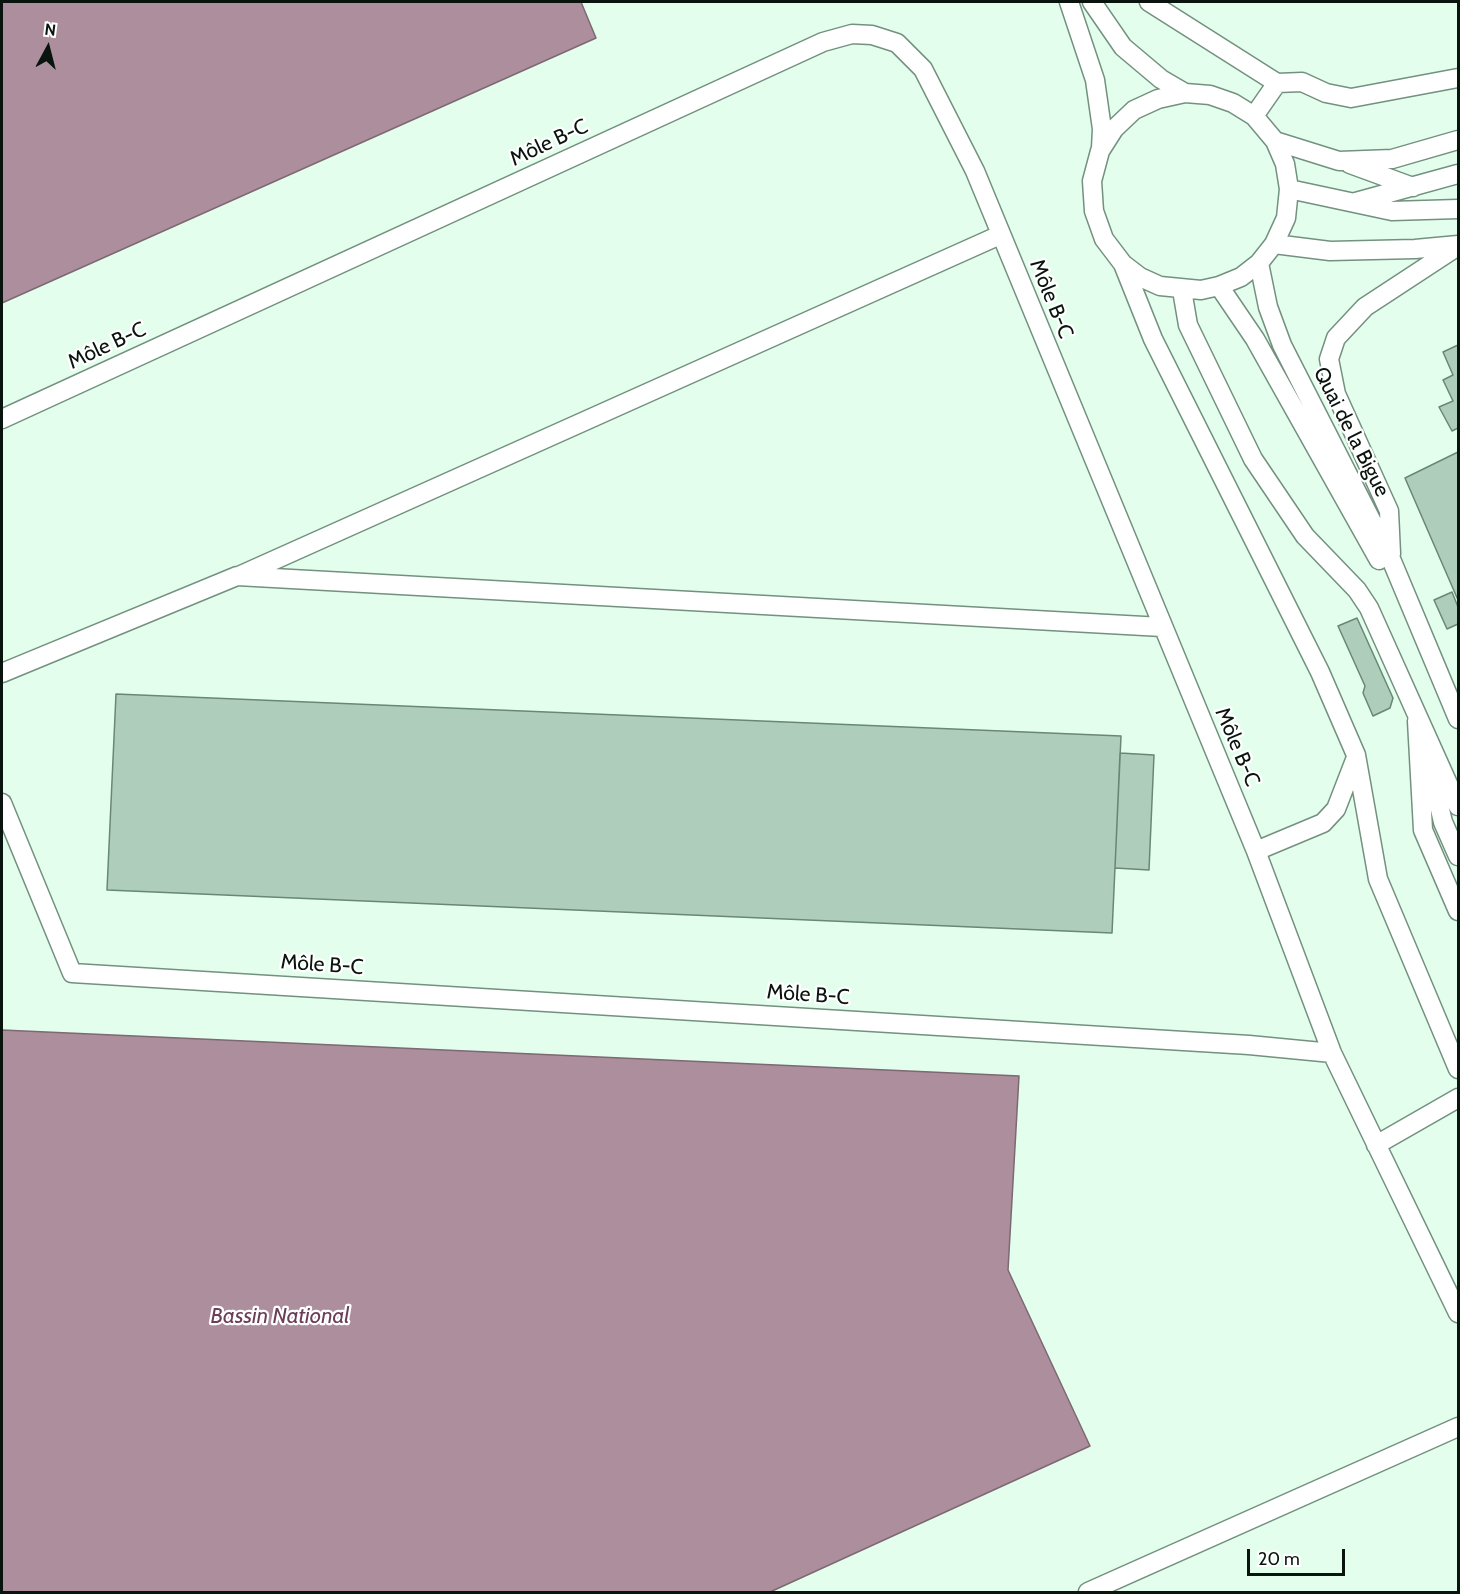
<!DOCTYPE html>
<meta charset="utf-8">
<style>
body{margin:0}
#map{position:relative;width:1460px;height:1594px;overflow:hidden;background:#e3feed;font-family:Cabin,sans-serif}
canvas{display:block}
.frame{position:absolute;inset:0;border:3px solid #08140d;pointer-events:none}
.north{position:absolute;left:18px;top:18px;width:60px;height:60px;-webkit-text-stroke:4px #fff;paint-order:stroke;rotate:7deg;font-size:16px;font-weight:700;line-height:24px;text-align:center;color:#08140d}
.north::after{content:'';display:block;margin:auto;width:21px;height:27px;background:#08140d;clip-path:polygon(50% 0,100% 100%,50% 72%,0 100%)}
.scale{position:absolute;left:1247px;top:1549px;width:98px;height:27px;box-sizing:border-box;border:3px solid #08140d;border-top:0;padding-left:8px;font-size:18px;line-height:21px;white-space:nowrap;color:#08140d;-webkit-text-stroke:4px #fff;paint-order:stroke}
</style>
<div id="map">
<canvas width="1460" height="1594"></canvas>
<div class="frame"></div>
<div class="north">N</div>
<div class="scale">20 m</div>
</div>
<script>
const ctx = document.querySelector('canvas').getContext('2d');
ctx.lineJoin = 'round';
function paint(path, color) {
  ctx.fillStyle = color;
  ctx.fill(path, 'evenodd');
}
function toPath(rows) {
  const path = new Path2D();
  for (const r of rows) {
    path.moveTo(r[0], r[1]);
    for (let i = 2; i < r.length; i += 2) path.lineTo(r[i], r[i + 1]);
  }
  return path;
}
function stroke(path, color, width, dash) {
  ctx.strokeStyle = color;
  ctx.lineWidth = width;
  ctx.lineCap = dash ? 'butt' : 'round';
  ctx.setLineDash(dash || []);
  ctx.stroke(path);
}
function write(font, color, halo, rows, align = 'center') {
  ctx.font = font + ' Cabin,sans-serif';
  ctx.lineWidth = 4.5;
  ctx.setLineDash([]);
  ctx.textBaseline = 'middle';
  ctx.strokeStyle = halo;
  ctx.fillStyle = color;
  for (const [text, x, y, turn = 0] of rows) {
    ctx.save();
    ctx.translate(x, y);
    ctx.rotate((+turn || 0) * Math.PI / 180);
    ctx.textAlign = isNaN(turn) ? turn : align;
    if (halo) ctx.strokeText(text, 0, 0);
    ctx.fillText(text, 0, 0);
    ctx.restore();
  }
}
const water = toPath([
 [2,2,581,2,596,38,2,303,2,2],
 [2,1030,1019,1076,1008,1270,1090,1446,770,1592,2,1592,2,1030]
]);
const building = toPath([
 [1458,345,1458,428,1452,431,1439,407,1453,401,1443,380,1453,375,1443,352,1458,345],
 [1458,452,1458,600,1405,478,1458,452],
 [1452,592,1458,607,1458,624,1447,629,1434,600,1452,592],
 [1357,618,1393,698,1390,708,1373,716,1363,693,1365,686,1338,626,1357,618],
 [116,694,1121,736,1112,933,107,890,116,694],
 [1120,753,1154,755,1149,870,1115,868,1120,753]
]);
const service = toPath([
 [1069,2,1095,80,1102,129,1101,148],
 [1092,2,1123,47,1161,79,1185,93,1210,95,1233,103,1254,116,1275,141,1285,164,1289,189,1286,218,1274,244,1259,263,1241,277,1219,286,1201,290,1160,286,1140,277,1123,264,1104,239,1094,211,1092,181,1100,151,1114,129,1134,110,1158,99,1185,93],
 [1149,2,1277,83,1302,82,1326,93,1351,98,1458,78],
 [1254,116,1277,83],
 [1275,141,1339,161,1392,159,1458,140],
 [1350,164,1413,187],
 [1289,189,1392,211,1458,209],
 [1356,202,1458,174],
 [1274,244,1330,251,1415,249,1458,245],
 [1259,263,1268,307,1282,345,1391,559,1458,719],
 [1123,264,1153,339,1320,672,1356,755,1378,879,1458,1069],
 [1219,286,1255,339,1379,560],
 [1182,290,1188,325,1253,459,1305,536,1357,590,1369,608,1458,806],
 [2,419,823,42,852,34,872,35,897,43,923,69,975,171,1256,851,1332,1053,1458,1313],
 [1391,554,1389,511,1336,394,1329,359,1336,338,1365,307,1458,246],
 [241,575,1000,235],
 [2,673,237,576,1162,627],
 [1417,721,1423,830,1458,911],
 [1427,755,1443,822,1458,856],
 [2,803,72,973,1249,1045,1332,1053],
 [1256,851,1323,823,1336,809,1355,760],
 [1376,1145,1458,1098],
 [1088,1592,1458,1427]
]);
const streetNames = [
 ["Môle B-C",549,143,-25],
 ["Môle B-C",1051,299,68],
 ["Môle B-C",107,346,-25],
 ["Quai de la Bigue",1351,432,63],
 ["Môle B-C",1237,747,67],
 ["Môle B-C",322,965,4],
 ["Môle B-C",808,995,4]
];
const waterNames = [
 ["Bassin National",280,1317]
];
paint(water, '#ad8e9d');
stroke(water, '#7c6972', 1.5);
paint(building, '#aecebb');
stroke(building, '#698775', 1.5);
stroke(service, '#73917f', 21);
stroke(service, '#fff', 18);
write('21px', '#08140d', '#fff', streetNames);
write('italic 22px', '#6b3d56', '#fff', waterNames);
</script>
